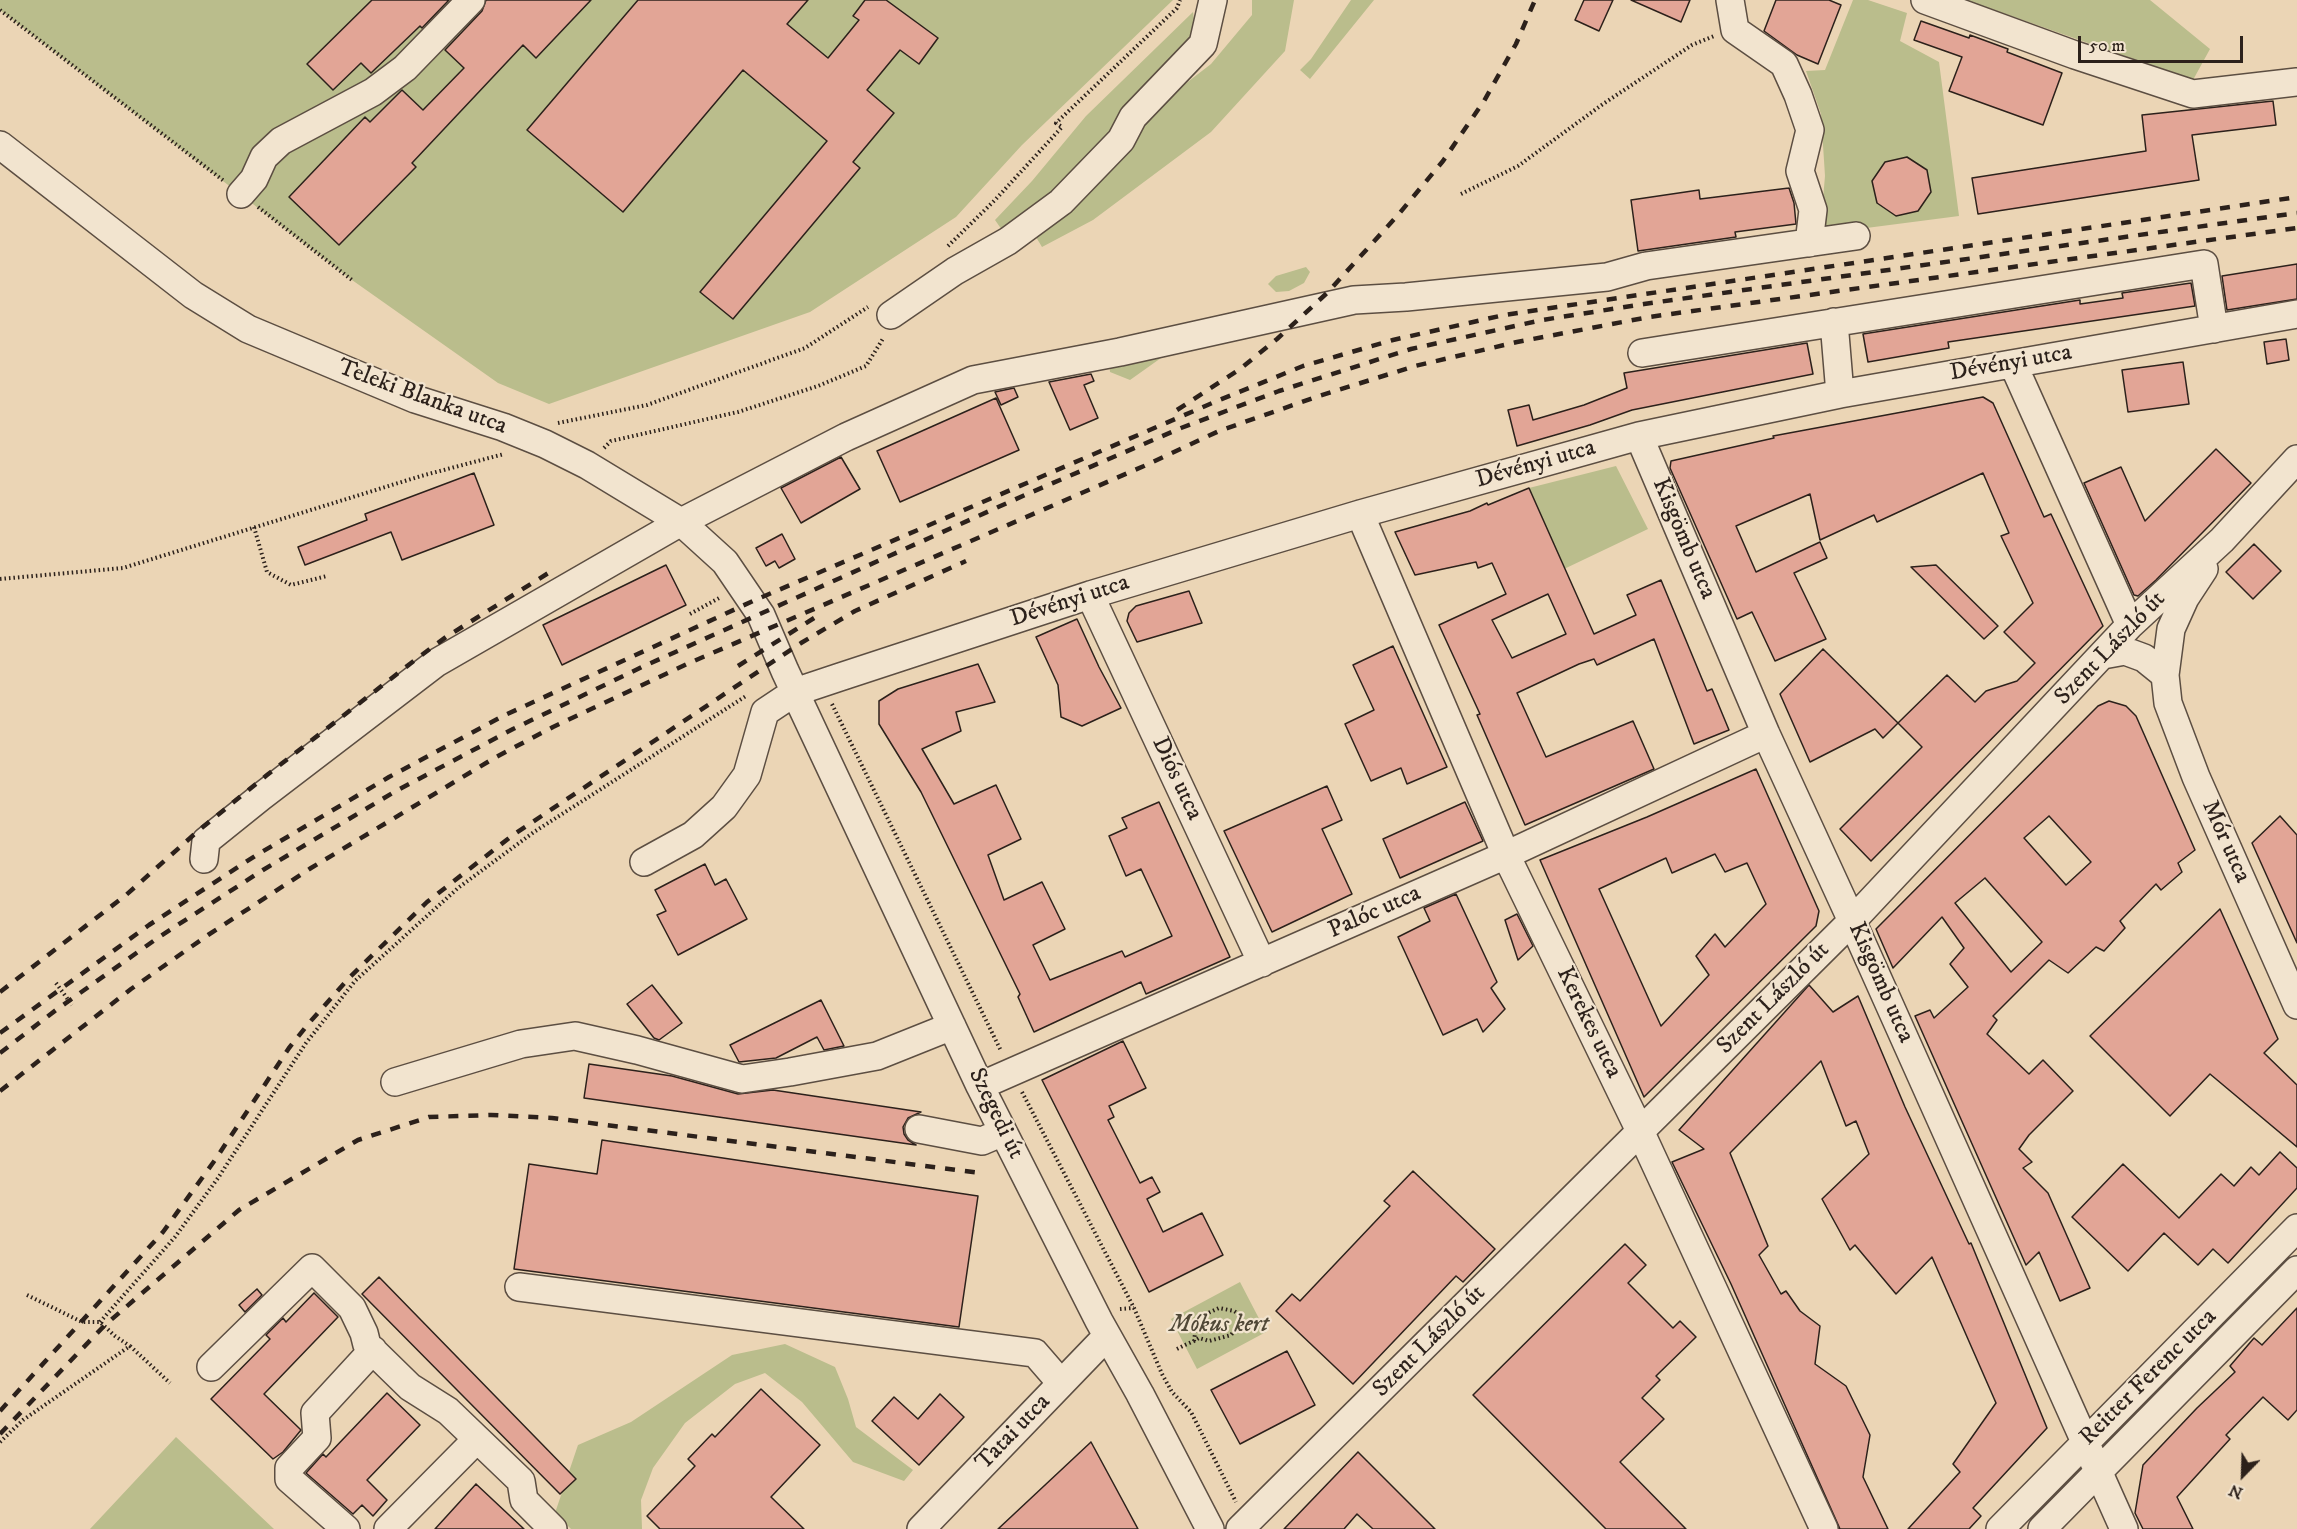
<!DOCTYPE html>
<meta charset="utf-8">
<style>
body{margin:0}
#map{position:relative;width:2297px;height:1529px;overflow:hidden;background:#ebd5b5;font-family:"IM FELL DW Pica",serif}
canvas{display:block}
.north{position:absolute;left:2213px;top:1445px;width:60px;height:60px;-webkit-text-stroke:4px #f2e4cf;paint-order:stroke;rotate:203deg;font-size:16px;font-weight:700;line-height:24px;text-align:center;color:#2c211b}
.north::after{content:'';display:block;margin:auto;width:21px;height:27px;background:#2c211b;clip-path:polygon(50% 0,100% 100%,50% 72%,0 100%)}
.scale{position:absolute;left:2078px;top:36px;width:165px;height:27px;box-sizing:border-box;border:3px solid #2c211b;border-top:0;padding-left:8px;font-size:18px;line-height:21px;white-space:nowrap;color:#2c211b;-webkit-text-stroke:4px #f2e4cf;paint-order:stroke}
</style>
<div id="map">
<canvas width="2297" height="1529"></canvas>
<div class="north">N</div>
<div class="scale">50 m</div>
</div>
<script>
const ctx = document.querySelector('canvas').getContext('2d');
ctx.lineJoin = 'round';
function paint(path, color) {
  ctx.fillStyle = color;
  ctx.fill(path, 'evenodd');
}
function toPath(rows) {
  const path = new Path2D();
  for (const r of rows) {
    path.moveTo(r[0], r[1]);
    for (let i = 2; i < r.length; i += 2) path.lineTo(r[i], r[i + 1]);
  }
  return path;
}
function stroke(path, color, width, dash) {
  ctx.strokeStyle = color;
  ctx.lineWidth = width;
  ctx.lineCap = dash ? 'butt' : 'round';
  ctx.setLineDash(dash || []);
  ctx.stroke(path);
}
function write(font, color, halo, rows, align = 'center') {
  ctx.font = font + ' "IM FELL DW Pica",serif';
  ctx.lineWidth = 4.5;
  ctx.setLineDash([]);
  ctx.textBaseline = 'middle';
  ctx.strokeStyle = halo;
  ctx.fillStyle = color;
  for (const [text, x, y, turn = 0] of rows) {
    ctx.save();
    ctx.translate(x, y);
    ctx.rotate((+turn || 0) * Math.PI / 180);
    ctx.textAlign = isNaN(turn) ? turn : align;
    if (halo) ctx.strokeText(text, 0, 0);
    ctx.fillText(text, 0, 0);
    ctx.restore();
  }
}
const green = toPath([
 [0,0,1173,0,1022,145,956,217,810,312,549,404,498,383,352,280,0,10],
 [1252,0,1294,0,1285,51,1211,132,1093,220,1042,247,1036,237,1092,186,1167,98,1211,64,1252,15],
 [1351,0,1374,0,1310,79,1300,70,1311,59],
 [1853,0,1868,0,1907,13,1900,41,1939,62,1959,216,1820,234,1825,176,1821,114,1806,71,1825,70],
 [1966,0,2150,0,2210,49,2193,80],
 [1193,12,1197,40,1114,135,1048,201,1002,230,995,220,1032,181,1086,116],
 [1306,267,1310,272,1304,283,1289,291,1276,292,1268,284,1276,276],
 [1153,351,1161,358,1130,380,1110,372,1109,360],
 [1616,466,1648,529,1564,569,1529,488],
 [1240,1282,1266,1332,1197,1369,1171,1319],
 [785,1344,835,1367,848,1399,856,1427,913,1470,904,1481,853,1462,802,1402,765,1373,735,1384,685,1423,653,1468,641,1500,642,1529,571,1529,555,1513,578,1445,631,1422,732,1355],
 [176,1437,274,1529,90,1529]
]);
const building = toPath([
 [372,0,449,0,422,28,420,26,371,73,361,63,333,90,307,64,372,0],
 [486,0,591,0,536,58,523,45,412,163,416,167,339,245,289,197,365,117,370,122,402,90,423,110,464,68,445,50,482,11,486,0],
 [638,0,808,0,787,24,828,58,859,20,853,16,865,0,886,0,938,38,919,64,900,50,867,90,894,113,853,162,860,168,733,319,700,292,827,141,743,70,623,212,527,130,638,0],
 [1584,0,1613,0,1599,31,1575,20,1584,0],
 [1631,0,1690,0,1681,22,1631,0],
 [1776,0,1829,0,1841,5,1818,64,1797,55,1764,31,1776,0],
 [1921,21,1969,38,1970,35,2008,49,2007,52,2062,73,2043,125,1949,91,1962,57,1914,40,1921,21],
 [2273,101,2276,125,2192,135,2199,180,1978,214,1972,178,2146,151,2142,115,2273,101],
 [1907,157,1927,170,1931,192,1918,211,1896,216,1877,203,1872,181,1885,162,1907,157],
 [1789,188,1794,203,1796,224,1735,232,1736,237,1638,251,1631,200,1699,190,1700,199,1789,188],
 [2297,264,2297,299,2227,310,2222,276,2297,264],
 [2191,283,2195,306,1948,342,1949,348,1868,362,1863,334,2080,300,2080,304,2123,298,2122,293,2191,283],
 [2286,339,2289,360,2267,364,2264,342,2286,339],
 [1807,343,1813,374,1632,410,1590,425,1517,446,1508,410,1529,405,1533,420,1584,405,1627,388,1624,373,1807,343],
 [2183,362,2189,404,2128,412,2122,370,2183,362],
 [1091,374,1094,381,1084,385,1098,418,1070,430,1049,382,1091,374],
 [1014,388,1018,397,1001,405,995,392,1014,388],
 [1983,397,1993,403,2044,517,2051,514,2103,626,1871,861,1840,829,1922,747,1898,723,1947,675,1975,702,1986,691,2017,681,2035,663,2004,632,2033,603,2001,536,2009,533,1983,473,1877,522,1874,515,1820,540,1810,494,1736,526,1756,572,1820,542,1827,558,1794,573,1826,639,1775,661,1752,612,1737,619,1670,468,1671,461,1774,438,1773,436,1983,397],
 [996,398,1019,450,900,502,877,451,996,398],
 [2216,449,2251,483,2156,580,2138,596,2134,595,2084,483,2121,467,2145,521,2216,449],
 [841,457,860,489,801,523,781,488,841,457],
 [474,473,494,525,402,560,391,532,305,565,298,547,367,520,365,514,474,473],
 [1529,488,1594,634,1636,615,1627,595,1661,580,1707,691,1712,689,1729,730,1694,744,1654,639,1597,665,1594,659,1579,664,1517,693,1546,757,1633,721,1654,769,1525,825,1477,715,1480,714,1439,625,1506,594,1492,563,1478,568,1476,562,1415,575,1395,532,1470,511,1487,503,1488,505,1529,488],
 [1548,594,1566,634,1512,658,1492,620,1548,594],
 [782,534,795,559,779,568,775,561,766,566,756,548,782,534],
 [2254,544,2281,571,2253,599,2226,572,2254,544],
 [666,565,686,605,562,665,543,625,666,565],
 [1936,565,1998,626,1984,639,1911,567,1936,565],
 [1189,591,1202,623,1137,642,1127,621,1129,613,1136,606,1189,591],
 [1077,619,1099,667,1121,708,1082,726,1061,717,1058,685,1036,637,1077,619],
 [1393,646,1447,767,1407,784,1401,768,1371,781,1345,724,1374,710,1353,665,1393,646],
 [1823,649,1898,723,1883,738,1875,729,1810,762,1780,694,1823,649],
 [978,664,995,702,956,712,961,731,922,749,954,804,996,785,1021,839,988,855,1004,900,1042,882,1065,929,1033,945,1050,980,1122,951,1125,957,1172,936,1141,869,1126,876,1109,836,1127,828,1122,818,1159,802,1230,957,1146,994,1141,982,1034,1032,1018,997,1020,994,921,792,879,724,879,701,898,689,978,664],
 [2109,701,2126,706,2136,716,2195,850,2178,863,2182,872,2161,890,2156,884,2120,921,2125,928,2104,951,2096,947,2068,973,2049,960,1993,1016,1997,1020,1987,1034,2029,1074,2043,1060,2073,1091,2029,1135,2019,1149,2032,1162,2023,1168,2048,1193,2090,1288,2060,1301,2039,1252,2026,1265,1915,1016,1930,1010,1934,1018,1968,987,1950,964,1964,948,1942,917,1893,968,1876,929,2098,706,2109,701],
 [2049,816,2091,862,2066,885,2024,838,2049,816],
 [1985,878,2042,942,2011,972,1955,903,1985,878],
 [1756,769,1819,911,1816,926,1644,1097,1540,860,1647,817,1756,769],
 [1715,854,1725,872,1747,863,1766,904,1725,947,1715,934,1696,956,1709,975,1661,1026,1599,889,1666,858,1672,873,1715,854],
 [1327,786,1342,820,1322,829,1352,894,1272,932,1224,831,1327,786],
 [1465,802,1483,841,1400,878,1383,839,1465,802],
 [2280,816,2297,835,2297,943,2252,843,2280,816],
 [705,864,715,885,726,879,747,919,678,955,657,915,666,911,655,890,705,864],
 [1456,894,1497,982,1491,988,1505,1009,1483,1032,1477,1019,1443,1035,1398,937,1430,921,1424,908,1456,894],
 [2220,909,2278,1039,2264,1053,2297,1085,2297,1147,2210,1074,2170,1116,2090,1036,2220,909],
 [1517,914,1533,946,1518,960,1505,920,1517,914],
 [652,985,682,1023,659,1040,654,1038,627,1004,652,985],
 [1809,985,1833,1012,1858,996,1905,1107,1969,1244,1971,1243,2047,1428,1973,1508,1981,1516,1969,1529,1908,1529,1960,1472,1953,1464,1996,1403,1932,1257,1896,1294,1855,1245,1850,1250,1822,1199,1869,1154,1856,1121,1846,1126,1821,1061,1730,1153,1768,1246,1759,1255,1781,1294,1786,1291,1800,1311,1820,1326,1815,1364,1846,1386,1870,1435,1863,1477,1888,1529,1840,1529,1731,1284,1672,1162,1704,1149,1679,1130,1809,985],
 [821,1000,844,1046,824,1050,817,1037,776,1058,739,1062,730,1045,821,1000],
 [1123,1041,1146,1088,1109,1106,1114,1117,1108,1120,1140,1183,1152,1177,1160,1192,1147,1199,1163,1232,1202,1213,1223,1255,1149,1292,1042,1080,1123,1041],
 [589,1064,672,1076,738,1094,773,1090,921,1112,908,1118,903,1127,904,1134,908,1140,916,1145,584,1098,589,1064],
 [602,1140,978,1196,959,1327,514,1269,529,1164,597,1174,602,1140],
 [2280,1152,2297,1168,2297,1188,2228,1263,2213,1249,2198,1265,2164,1233,2128,1271,2072,1217,2123,1164,2179,1218,2221,1174,2234,1186,2251,1167,2259,1175,2280,1152],
 [1413,1171,1495,1249,1463,1282,1456,1276,1353,1384,1276,1311,1292,1294,1300,1301,1390,1206,1384,1201,1413,1171],
 [1625,1244,1646,1265,1628,1283,1673,1328,1680,1321,1696,1337,1656,1376,1660,1380,1642,1398,1664,1419,1620,1462,1686,1529,1606,1529,1473,1395,1625,1244],
 [379,1277,576,1479,560,1494,362,1294,379,1277],
 [257,1289,262,1295,245,1312,239,1305,257,1289],
 [314,1293,338,1317,264,1394,301,1430,283,1452,273,1459,211,1399,270,1339,266,1335,283,1318,286,1322,314,1293],
 [2297,1308,2297,1410,2288,1420,2263,1397,2226,1435,2230,1439,2177,1497,2193,1529,2143,1529,2135,1513,2143,1465,2197,1408,2235,1372,2230,1366,2254,1338,2262,1345,2297,1308],
 [1287,1351,1315,1405,1240,1444,1211,1390,1287,1351],
 [761,1389,820,1445,771,1497,804,1529,660,1529,647,1516,695,1466,688,1459,712,1434,715,1437,761,1389],
 [387,1393,420,1425,367,1480,387,1500,373,1516,362,1505,353,1514,306,1473,323,1454,326,1457,387,1393],
 [940,1394,964,1417,919,1465,872,1421,894,1397,918,1419,940,1394],
 [1091,1442,1138,1529,998,1529,1091,1442],
 [1358,1452,1435,1529,1373,1529,1357,1514,1344,1529,1284,1529,1358,1452],
 [476,1484,524,1529,435,1529,476,1484]
]);
const path = toPath([
 [0,10,224,181],
 [1461,194,1518,166,1603,104,1692,45,1714,36],
 [258,207,352,280],
 [948,246,995,200,1062,127,1056,123,1177,8,1180,0],
 [558,423,647,405,805,348,868,307],
 [604,448,611,441,738,412,818,386,866,366,884,337],
 [254,527,267,572,291,585,327,576],
 [0,579,123,568,421,476,504,454],
 [690,614,721,597],
 [832,704,1001,1051],
 [56,983,72,1005],
 [1022,1092,1134,1308,1162,1374,1172,1392,1191,1412,1236,1502],
 [27,1295,82,1322,100,1322,115,1336,130,1346],
 [1120,1309,1134,1308],
 [100,1322,175,1237,218,1178,306,1043,355,981,458,888,534,832,746,696],
 [1177,1349,1185,1345,1194,1341,1199,1338,1209,1341,1231,1335,1238,1326,1240,1315,1234,1311,1219,1308,1208,1313,1197,1319,1194,1341],
 [0,1442,23,1420,130,1346,170,1383]
]);
const minor = toPath([
 [1730,0,1735,30,1784,64,1798,95,1810,130,1800,171,1813,210,1809,243],
 [1925,0,2075,55,2193,94,2297,82],
 [0,145,193,295,248,329,415,399,503,427,545,444,587,465,681,522,725,562,761,615,785,671,980,1086,1099,1321,1140,1394,1210,1529],
 [241,194,254,179,264,157,281,141,373,92,405,68,471,0],
 [891,315,955,271,1008,241,1061,202,1121,140,1133,117,1203,44,1213,0],
 [1834,322,1840,394],
 [1642,353,2204,264,2214,329],
 [2013,364,2130,625],
 [1639,436,1766,734,1852,921,2124,1529],
 [1360,514,1506,855,1641,1133,1824,1529],
 [2204,569,2185,598,2171,629,2165,675,2168,703,2196,777,2297,1005],
 [1090,595,1262,963],
 [2103,655,2125,651,2144,658,2165,675],
 [204,859,206,841,262,796,436,663,681,522,846,437,973,380,1120,352,1354,300,1406,297,1607,277,1646,266,1856,236],
 [644,862,693,835,724,807,747,775,765,712,795,692,840,677,1090,595,1360,514,1639,436,1840,394,2297,314],
 [395,1082,521,1044,575,1036,637,1050,742,1079,790,1072,877,1056,952,1026],
 [980,1086,1506,855,1766,734],
 [919,1129,982,1141,1003,1132],
 [519,1287,1035,1353,1061,1383],
 [211,1367,312,1268,352,1308,364,1333,367,1345,410,1387,448,1411,521,1481,524,1500,553,1529],
 [346,1529,289,1479,289,1468,317,1438,315,1413,373,1350],
 [388,1529,477,1439],
 [921,1529,1107,1336],
 [1240,1529,1852,921,2130,625,2222,540,2297,459],
 [2000,1529,2297,1228],
 [2042,1529,2297,1270]
]);
const rail = toPath([
 [1177,410,1240,369,1277,339,1327,293,1398,215,1443,161,1484,101,1516,44,1535,0],
 [738,666,822,613],
 [0,992,126,895,198,831,267,775,415,660,446,637,550,572],
 [0,1033,149,925,255,856,389,777,503,716,753,601,1217,401,1303,366,1393,340,1504,315,2297,197],
 [0,1053,56,1010,159,937,263,870,396,791,513,729,642,667,1025,495,1181,428,1279,391,1411,349,1542,320,1644,304,2297,213],
 [0,1091,131,989,208,935,311,868,496,757,553,727,687,664,1144,466,1219,431,1316,397,1415,366,1517,342,1649,317,2297,228],
 [0,1411,163,1232,215,1160,289,1048,309,1023,349,978,427,902,513,835,801,643,855,611,966,561],
 [0,1434,105,1325,239,1210,358,1140,429,1117,491,1115,552,1118,980,1173]
]);
const streetNames = [
 ["Dévényi utca",2011,364,-10],
 ["Teleki Blanka utca",422,398,20],
 ["Dévényi utca",1536,465,-16],
 ["Kisgömb utca",1683,539,67],
 ["Dévényi utca",1070,602,-18],
 ["Szent László út",2111,649,-46],
 ["Diós utca",1176,779,65],
 ["Mór utca",2225,842,66],
 ["Palóc utca",1375,913,-24],
 ["Kisgömb utca",1880,983,66],
 ["Szent László út",1774,999,-45],
 ["Kerekes utca",1588,1023,64],
 ["Szegedi út",995,1114,64],
 ["Szent László út",1430,1342,-45],
 ["Reitter Ferenc utca",2149,1378,-45],
 ["Tatai utca",1014,1433,-46]
];
const parkNames = [
 ["Mókus kert",1219,1326]
];
paint(green, '#babd8c');
paint(building, '#e2a596');
stroke(building, '#2c211b', 1.5);
stroke(minor, '#5c4e42', 30);
stroke(path, '#2c211b', 4, [1.5, 3]);
stroke(minor, '#f2e4cf', 27);
stroke(rail, '#2c211b', 4.5, [10, 10]);
write('24px', '#2c211b', '#f2e4cf', streetNames);
write('italic 24px', '#504837', '#f2e4cf', parkNames);
</script>
